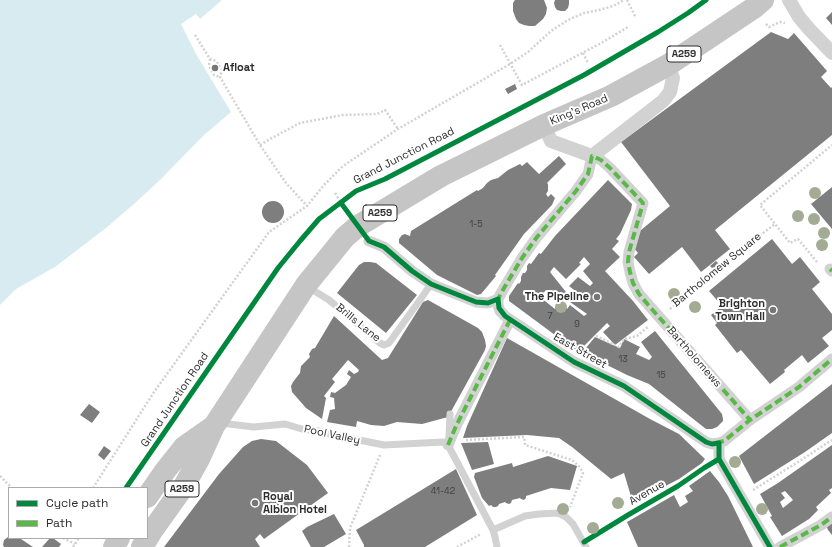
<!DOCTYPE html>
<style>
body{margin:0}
#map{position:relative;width:832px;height:547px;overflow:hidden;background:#fff;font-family:"Space Grotesk",sans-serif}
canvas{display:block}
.legend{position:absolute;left:8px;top:487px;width:140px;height:52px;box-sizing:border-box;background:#fff;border:1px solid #ababab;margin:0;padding:5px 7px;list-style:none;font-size:12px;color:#2d2d2d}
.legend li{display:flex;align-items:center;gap:8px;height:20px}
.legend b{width:20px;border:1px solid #ababab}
</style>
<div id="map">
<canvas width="832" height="547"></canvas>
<ul class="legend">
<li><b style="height:5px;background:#00873e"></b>Cycle path</li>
<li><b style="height:5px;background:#58b947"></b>Path</li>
</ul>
</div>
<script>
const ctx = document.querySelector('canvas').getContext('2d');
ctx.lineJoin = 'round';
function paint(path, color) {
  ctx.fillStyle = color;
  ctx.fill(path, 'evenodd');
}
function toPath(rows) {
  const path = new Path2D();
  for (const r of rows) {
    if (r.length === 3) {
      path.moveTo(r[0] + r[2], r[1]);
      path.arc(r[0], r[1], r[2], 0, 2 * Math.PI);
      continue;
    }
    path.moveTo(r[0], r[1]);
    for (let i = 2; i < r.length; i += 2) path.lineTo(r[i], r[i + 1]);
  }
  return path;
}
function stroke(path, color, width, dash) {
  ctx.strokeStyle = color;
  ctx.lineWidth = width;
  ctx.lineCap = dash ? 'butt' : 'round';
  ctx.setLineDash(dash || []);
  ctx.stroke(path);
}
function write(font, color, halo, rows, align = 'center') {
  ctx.font = font + ' "Space Grotesk",sans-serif';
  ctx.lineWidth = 4;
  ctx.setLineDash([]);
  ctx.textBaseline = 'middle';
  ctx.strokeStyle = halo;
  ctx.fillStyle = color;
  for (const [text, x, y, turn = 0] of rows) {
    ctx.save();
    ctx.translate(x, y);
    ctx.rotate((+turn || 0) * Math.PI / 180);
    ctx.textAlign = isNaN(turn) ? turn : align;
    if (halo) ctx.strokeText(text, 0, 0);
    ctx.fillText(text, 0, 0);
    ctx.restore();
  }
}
const water = toPath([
 [0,0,222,0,200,19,196,14,181,24,196,54,231,112,204,135,160,180,135,203,106,228,55,267,16,289,0,305]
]);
const building = toPath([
 [515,0,544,0,547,8,546,14,543,19,535,26,529,26,524,25,519,23,516,19,513,11,513,3],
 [555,0,569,0,569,4,568,8,565,11,561,11,557,10,555,7,554,3],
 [832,12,832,25,826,18],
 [771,32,788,39,794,33,827,71,821,77,831,88,832,87,832,135,715,230,730,249,701,272,682,247,649,274,634,257,638,253,632,246,635,235,670,206,621,142],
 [515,84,517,89,508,94,505,89],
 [559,156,566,164,547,183,548,184,548,191,546,194,548,197,551,194,555,198,552,205,524,234,495,275,496,276,481,294,477,295,437,275,399,243,399,239,402,235,405,234,410,236,411,231,477,190,478,191,483,188,487,183,491,180,498,178,508,170,520,164,522,166,527,162,539,174],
 [608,180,632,204,631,210,620,234,616,239,619,241,612,249,620,257,605,271,633,301,648,320,615,345,603,332,610,326,607,323,578,352,509,301,509,296,518,283,519,284,521,281,521,277,523,273,525,273,527,270,527,266,529,263,531,264,539,253,541,254,555,236],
 [584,257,590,264,583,271,593,283,590,286,578,277,569,286,578,293,570,302,587,314,584,316,570,305,567,309,565,307,562,311,557,307,555,309,540,297,546,290,551,294,552,292,560,298,566,292,550,272,554,267,566,279,581,264,579,263],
 [832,187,832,229,811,204],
 [273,212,11],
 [772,239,792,264,800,257,820,282,812,289,832,314,832,330,822,338,829,346,808,363,802,355,784,370,785,372,770,384,741,350,737,353,715,325,717,323,711,315,722,306,709,291],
 [716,261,719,264,713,269,710,266],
 [364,262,370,262,376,263,417,295,386,333,337,293,359,265],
 [428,300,478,328,482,332,485,340,486,346,485,350,448,417,422,424,397,422,384,426,371,425,357,421,356,427,327,422,330,410,335,409,334,398,330,397,331,392,335,393,346,385,351,377,347,374,349,370,354,374,358,372,359,370,348,360,332,379,335,382,324,396,326,398,322,419,306,408,292,392,291,386,293,382,300,373,301,366,310,357,309,354,312,349,315,348,334,316,382,360,388,358,423,302],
 [655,331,722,414,723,419,723,421,717,427,712,429,706,429,649,384,627,375,595,359,581,354,595,337,620,348,624,339,640,347,636,354,649,360,652,357,641,342],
 [507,338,650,419,679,434,705,459,702,463,679,479,633,503,624,473,611,479,572,447,559,438,527,435,463,438,467,426],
 [832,384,832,433,805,452,754,484,739,456],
 [89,404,100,412,92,423,80,415],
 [261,439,276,441,307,465,328,493,264,539,260,534,255,539,260,547,164,547,219,474,243,447,252,441],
 [488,442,494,464,472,470,461,443],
 [832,445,832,488,829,490,831,493,816,507,818,510,809,519,782,536,770,517,772,516,760,494,778,483],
 [785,491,793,500,783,508,780,502,785,498,781,493],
 [104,446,111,451,104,460,98,455],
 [548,456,577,466,570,490,551,488,526,496,526,498,524,500,521,499,520,498,512,500,511,503,509,504,506,503,505,502,499,504,498,506,496,507,493,507,491,505,489,506,482,498,474,477,475,473,512,463,513,467],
 [456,469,477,515,425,547,364,547,364,545,356,530],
 [710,471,719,482,728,496,753,547,638,547,627,522,674,495,680,507,688,502,685,496,693,491,689,486],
 [334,514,346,534,324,547,311,547,302,531,307,527],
 [832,521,832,535,828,530,826,525],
 [8,537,9,537,9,538,21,539,33,547,4,547,3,545,4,540],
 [50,538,53,538,61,544,59,547,42,547]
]);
const path = toPath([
 [627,0,636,18],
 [766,24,769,27,780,22,785,23],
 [195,35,210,59,216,61,222,70,220,77,260,145,286,183,307,206],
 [500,45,522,85,603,42,628,27],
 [583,53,588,63],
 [210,59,209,66,214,75,220,77],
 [260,145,270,139,300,123,343,115,377,114,385,110,398,129],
 [335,193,341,203],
 [817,262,798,239,790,243,760,205,832,145],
 [670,309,706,277,742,249,775,224],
 [596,336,619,347,624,339,637,336,649,326],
 [581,351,585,345],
 [466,440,524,437,525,445,572,460,580,467,583,473,570,507],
 [0,476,12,488],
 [93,488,154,392,269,232,307,206,324,185,343,166,398,129,510,64,528,52,551,31,568,20,584,13,599,10,613,6,624,0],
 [753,490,798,462,832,440],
 [63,538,75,544],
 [73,547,79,538],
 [349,547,350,528,380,455],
 [457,547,481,534]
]);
const service = toPath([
 [308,287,329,300,380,343,384,345,389,343,422,297,431,284],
 [220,423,254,427,285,424,302,429,319,431,334,435,384,445,443,442,448,445,493,530,495,537,497,547],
 [449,437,450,414],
 [493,530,525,516,539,514,558,513,566,517,573,524,586,547]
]);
const pedestrian = toPath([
 [369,241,384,247,412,271,431,284,476,302,488,303,498,299],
 [830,269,832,271],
 [750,420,639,294,633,283,630,272,628,262,629,252,643,203,610,168,601,160,592,156,588,174,576,191,537,237,522,258,504,288,498,299,498,305,500,311,505,316,574,362,624,386,706,442,712,444,719,443,724,441,750,420,799,387,832,359],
 [719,443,719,459,770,547],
 [448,445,456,426,510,320],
 [780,547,821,525,832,517]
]);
const minor = toPath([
 [789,0,799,17,810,30,832,53],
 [544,125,551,141,592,156,663,101,670,92,673,78,668,65]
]);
const primary = toPath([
 [147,497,165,471,184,447,214,426],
 [114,547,119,538],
 [142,547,152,531,184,486,199,459,214,426,306,285,345,237,358,226,441,176,544,125,611,96,668,65,755,7,763,0]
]);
const quiet = toPath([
 [830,269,832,271],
 [498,302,498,299,504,288,522,258,537,237,576,191,588,174,592,156,601,160,610,168,643,203,629,252,628,262,630,272,633,283,639,294,650,307,750,420],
 [716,443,724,441,750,420,799,387,832,359],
 [448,445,456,426,510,320],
 [780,547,821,525,832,517]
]);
const cycleway = toPath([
 [341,203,369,241,384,247,412,271,431,284,476,302,488,303,498,299,499,308,505,316,574,362,624,386,706,442,712,444,719,443,719,459,770,547],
 [126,488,278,268,300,241,319,219,356,191,385,179,584,75,658,32,688,13,706,0],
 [584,542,628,515,678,486,704,468,719,459]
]);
const trees = [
 [815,193],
 [798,216],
 [814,219],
 [824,233],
 [822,245],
 [674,294],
 [561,307],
 [695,307],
 [735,462],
 [618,503],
 [563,509],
 [762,509],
 [593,528]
];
const markers = [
 [215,68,4,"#767676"],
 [597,297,4,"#767676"],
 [773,310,4,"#767676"],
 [255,503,4,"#767676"]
];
const numberNames = [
 ["1-5",476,225],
 ["7",550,317],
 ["9",577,325],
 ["13",623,360],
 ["15",661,376],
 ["41-42",443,492]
];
const shields = [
 [684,54,34],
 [380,213,34],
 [182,489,34]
];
const shieldNames = [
 ["A259",684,54],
 ["A259",380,213],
 ["A259",182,489]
];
const poiNames = [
 ["Afloat",223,68],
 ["The Pipeline",589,297,"right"],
 ["Brighton",765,304,"right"],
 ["Town Hall",765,317,"right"],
 ["Royal",263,497],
 ["Albion Hotel",263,510]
];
const streetNames = [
 ["King's Road",579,110,-23],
 ["Grand Junction Road",404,156,-27],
 ["Bartholomew Square",717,270,-39],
 ["Brills Lane",358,323,39],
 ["East Street",580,351,30],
 ["Bartholomews",694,357,49],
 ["Grand Junction Road",175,400,-56],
 ["Pool Valley",332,435,12],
 ["Avenue",647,493,-30]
];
paint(water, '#d8ebf0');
paint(building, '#7e7e7e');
stroke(path, '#d2d2d2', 2.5, [2, 2]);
stroke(service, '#d2d2d2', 7);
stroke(pedestrian, '#d2d2d2', 11);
stroke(minor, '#d2d2d2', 14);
stroke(primary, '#c5c5c5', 22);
stroke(quiet, '#58b947', 4, [8, 4]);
stroke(cycleway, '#00873e', 5);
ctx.fillStyle = '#a3ab94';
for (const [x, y] of trees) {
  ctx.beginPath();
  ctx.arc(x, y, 6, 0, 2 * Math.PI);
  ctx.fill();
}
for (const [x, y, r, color] of markers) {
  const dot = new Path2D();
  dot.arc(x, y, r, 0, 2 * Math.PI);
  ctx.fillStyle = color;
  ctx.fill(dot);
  stroke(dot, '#fff', 1.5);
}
write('9px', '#414141', null, numberNames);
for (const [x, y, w] of shields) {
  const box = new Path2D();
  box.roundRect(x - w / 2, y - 8, w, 16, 3);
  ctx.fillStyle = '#fff';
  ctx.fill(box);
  stroke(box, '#2d2d2d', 1);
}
write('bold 10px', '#2d2d2d', null, shieldNames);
write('bold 11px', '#2d2d2d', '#fff', poiNames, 'left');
write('11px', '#2d2d2d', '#fff', streetNames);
</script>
